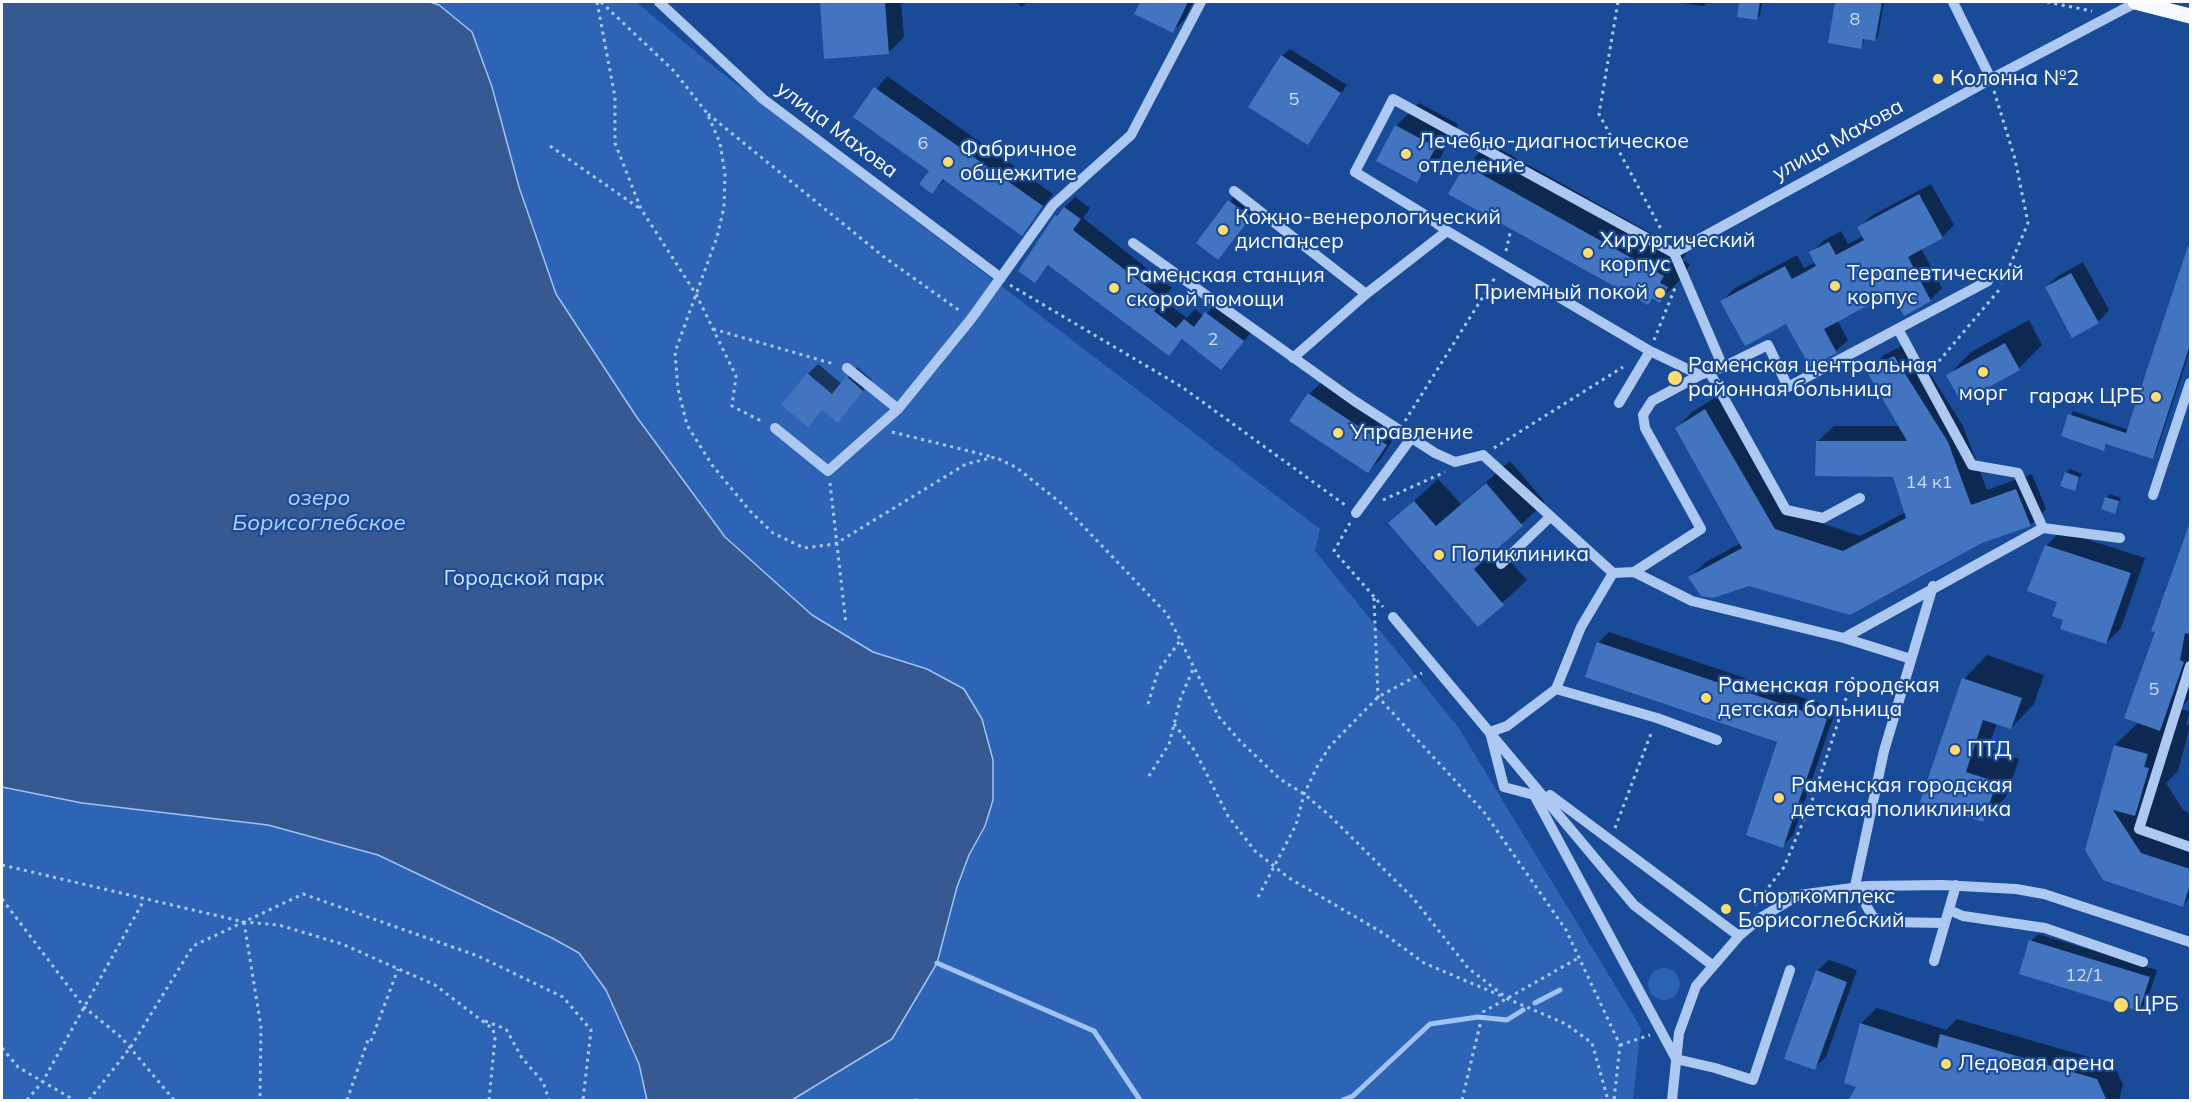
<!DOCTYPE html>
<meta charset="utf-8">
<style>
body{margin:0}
#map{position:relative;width:2192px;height:1102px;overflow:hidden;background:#194b99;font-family:Mulish,sans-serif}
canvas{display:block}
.frame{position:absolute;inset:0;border:3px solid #fff;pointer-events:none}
</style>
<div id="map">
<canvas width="2192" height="1102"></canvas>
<div class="frame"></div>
</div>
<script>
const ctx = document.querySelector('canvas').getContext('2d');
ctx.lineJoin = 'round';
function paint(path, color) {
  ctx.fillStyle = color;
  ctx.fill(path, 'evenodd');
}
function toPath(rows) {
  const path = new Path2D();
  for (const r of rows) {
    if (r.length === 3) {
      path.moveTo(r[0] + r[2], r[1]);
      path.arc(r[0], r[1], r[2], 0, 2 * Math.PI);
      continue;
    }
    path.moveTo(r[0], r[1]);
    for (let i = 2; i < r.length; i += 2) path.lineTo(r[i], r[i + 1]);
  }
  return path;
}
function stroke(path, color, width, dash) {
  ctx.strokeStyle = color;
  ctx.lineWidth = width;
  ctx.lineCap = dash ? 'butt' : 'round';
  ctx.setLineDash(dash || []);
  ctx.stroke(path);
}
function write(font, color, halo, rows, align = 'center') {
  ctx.font = font + ' Mulish,sans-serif';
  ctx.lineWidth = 4.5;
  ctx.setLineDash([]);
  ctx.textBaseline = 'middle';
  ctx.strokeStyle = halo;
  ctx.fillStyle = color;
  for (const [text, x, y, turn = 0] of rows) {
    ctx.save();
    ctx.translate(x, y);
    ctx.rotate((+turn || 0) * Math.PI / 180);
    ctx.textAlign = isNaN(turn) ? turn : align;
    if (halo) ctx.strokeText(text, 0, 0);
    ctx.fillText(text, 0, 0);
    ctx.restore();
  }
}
const green = toPath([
 [2,2,636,2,714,67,1320,529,1315,551,1458,727,1641,1028,1633,1100,2,1100],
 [1664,984,16]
]);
const water = toPath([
 [2,2,430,2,439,5,472,32,492,87,519,187,556,294,636,416,725,537,812,615,873,652,927,669,964,689,982,719,993,760,993,800,985,826,969,855,957,887,937,963,892,1039,792,1100,647,1100,639,1064,606,990,579,953,552,938,378,855,268,825,82,803,2,787,2,2]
]);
const shadow = toPath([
 [822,2,901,2,904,37,888,53,826,57],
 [1017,2,1027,2,1022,7],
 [1142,2,1193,2,1185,19,1173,31,1136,13],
 [1677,2,1707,2,1703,6],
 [1741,2,1762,2,1760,15,1757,18,1739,16],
 [1836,2,1884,2,1878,36,1875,40,1865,38,1861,47,1829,42],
 [1290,49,1347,85,1308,143,1282,56],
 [887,76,1053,194,1022,234,945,179,932,192,931,170,855,116],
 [1419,103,1458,124,1440,158,1416,181,1396,126],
 [1489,143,1686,253,1682,260,1690,264,1682,278,1659,301,1653,297,1647,303,1466,166],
 [1931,184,1954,225,1942,237,1921,248,1942,288,1930,300,1892,291,1837,320,1848,340,1836,351,1787,322,1722,301,1734,289,1797,255,1804,268,1816,262,1811,253,1823,241,1841,231,1848,244,1864,236,1859,228,1871,216],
 [1075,197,1090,208,1083,218,1172,288,1163,300,1187,318,1195,309,1204,316,1217,302,1253,330,1221,368,1183,339,1169,354,1050,264,1035,281,1056,216],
 [1233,198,1253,213,1221,255,1198,243],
 [2190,243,2190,350,2156,453,2153,457,2108,443,2104,449,2062,435,2073,411,2129,430],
 [2083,262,2109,310,2098,322,2046,287,2058,276],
 [2029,320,2042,345,2019,368,1948,376,1971,352],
 [1910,342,1963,426,1987,490,2032,474,2046,509,2030,525,1749,585,1690,577,1706,562,1741,543,1677,428,1692,412,1721,394,1790,513,1860,536,1906,512,1894,476,1818,441,1834,426,1900,426,1868,370,1884,355],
 [818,364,842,384,857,367,872,380,838,421,808,374],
 [1321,383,1397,433,1380,460,1368,471,1309,394],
 [1510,461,1545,502,1497,547,1527,580,1478,625,1390,523,1438,479,1461,504],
 [2070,469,2082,474,2074,489,2066,473],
 [2110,494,2121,498,2114,512,2107,497],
 [2190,528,2190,698,2180,709,2190,711,2186,724,2190,726,2178,771,2166,783,2183,810,2190,813,2190,897,2183,905,2087,849,2115,745,2139,722,2157,631],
 [2061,531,2145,558,2121,628,2106,643,2065,619,2046,546],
 [1609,632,1836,709,1793,835,1783,846,1779,741,1598,643],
 [1987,655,2044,675,2034,704,2011,728,1997,723,1988,748,2019,759,2006,797,1982,821,1922,801,1964,679],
 [2038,934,2157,970,2147,1002,2139,1010,2031,941],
 [1829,960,1857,970,1826,1057,1814,1068,1817,971],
 [1877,1008,1946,1030,1957,1019,2113,1064,2123,1084,2119,1100,1860,1100,1858,1086,1846,1082,1861,1023]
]);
const stream = toPath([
 [937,963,1094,1031,1140,1100],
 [1535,1003,1560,990],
 [1343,1100,1353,1096,1430,1024,1478,1017,1507,1020,1523,1010]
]);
const building = toPath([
 [820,2,885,2,889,54,824,59],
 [1140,2,1188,2,1173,33,1134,14],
 [1739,2,1760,2,1757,20,1737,17],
 [1835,2,1882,2,1875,41,1863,39,1861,49,1828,43],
 [1281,55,1341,93,1308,145,1248,107],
 [874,87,1043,206,1022,236,943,179,932,194,919,184,929,171,853,117],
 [1395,125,1436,147,1417,183,1376,161],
 [1465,165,1664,276,1660,283,1668,287,1660,303,1652,298,1648,305,1448,194],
 [1919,194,1943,238,1908,257,1931,301,1904,316,1891,293,1824,329,1837,353,1810,367,1786,324,1745,346,1720,301,1785,266,1792,279,1816,266,1809,252,1829,242,1836,255,1864,240,1857,227],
 [1228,200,1251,217,1218,260,1196,243],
 [1064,207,1081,219,1073,230,1163,299,1154,311,1176,328,1184,319,1194,327,1205,312,1244,341,1221,370,1182,339,1169,356,1048,265,1035,283,1018,271,1055,215,1057,216],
 [2188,246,2190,246,2190,345,2153,459,2106,444,2104,451,2061,436,2068,414,2126,433],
 [2071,273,2099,323,2072,338,2045,287],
 [2005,343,2020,370,1961,402,1946,375],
 [1894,356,1948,442,1971,505,2016,489,2031,526,1982,543,1850,615,1749,586,1713,598,1701,596,1688,577,1742,548,1675,428,1705,409,1775,529,1843,551,1906,518,1893,477,1815,476,1816,441,1907,441,1866,370],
 [807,373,832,394,846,376,863,391,838,423,822,410,808,427,781,405],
 [1308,393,1387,445,1368,473,1289,421],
 [2065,472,2079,477,2075,491,2060,486],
 [1486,483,1523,526,1474,569,1504,605,1478,627,1388,523,1414,501,1436,526],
 [2105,497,2119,501,2115,514,2101,509],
 [2189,525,2190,634,2185,633,2180,660,2184,662,2160,731,2124,718,2155,632,2151,631],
 [2045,545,2131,573,2106,644,2060,629,2063,620,2052,616,2057,602,2027,591],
 [1597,642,1827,719,1783,848,1746,835,1777,742,1585,677],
 [1962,678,2022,698,2011,729,1983,720,1966,772,1997,782,1983,822,1920,802],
 [2114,745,2148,754,2144,767,2149,768,2135,816,2113,810,2141,853,2190,869,2190,884,2183,907,2103,880,2085,850],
 [2029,940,2150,977,2139,1011,2019,974],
 [1816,970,1847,982,1815,1070,1784,1059],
 [1860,1023,1937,1048,1940,1034,2097,1079,2107,1101,1848,1101,1856,1087,1844,1083]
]);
const path = toPath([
 [597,2,615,97,615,143,641,209,696,294,736,376,732,406,763,422],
 [601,2,674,71,707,113,720,143,725,174,724,207,717,237,675,352,678,389,687,425,712,465,750,511,773,533,804,548,835,544,966,464,995,457,1017,468,1062,504,1167,614,1219,717,1240,741,1280,779,1304,794,1329,815,1413,898,1468,968,1508,999,1566,1024,1592,1043,1608,1100],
 [1618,2,1599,114,1662,231],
 [2047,2,2092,11],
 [1994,91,2015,159,2028,223,2002,284],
 [708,114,884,257,960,311],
 [550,146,639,208],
 [1506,251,1511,229],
 [1010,285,1182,387,1345,505],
 [713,329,834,364],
 [1654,340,1675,288],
 [1934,367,1999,290],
 [1405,421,1496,276],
 [892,432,993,457],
 [1494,448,1623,367],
 [830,483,846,624],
 [1383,500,1445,472],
 [1350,523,1334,551,1383,607],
 [1374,598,1378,697,1484,812,1566,930,1620,1045,1614,1100],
 [1148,704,1158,671,1182,638],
 [1174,724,1195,751,1228,816,1255,851,1289,878,1383,933,1424,963,1504,997],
 [1149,776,1169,744,1181,697,1194,667],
 [1615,828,1652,731],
 [2,865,244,922,279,925,342,944,435,985,493,1029,495,1039,489,1100],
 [1258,897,1296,825,1304,794,1318,765,1330,746,1378,697,1422,673],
 [2,899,84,1007,122,1038,174,1100],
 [1755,905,1784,867,1813,798,1853,677],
 [244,922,261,1027,260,1100],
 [485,1021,506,1029,522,1058,543,1082,549,1100],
 [371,1041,398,969],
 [1620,1045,1650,1035],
 [2,1048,18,1067,74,1100],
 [27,1100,43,1081,144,900],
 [89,1100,130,1048,193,946,303,894,478,956,563,997,591,1030,583,1100],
 [347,1100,368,1040],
 [915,1100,918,1100],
 [1462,1100,1483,1012,1580,957]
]);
const minor = toPath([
 [659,2,763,99,1001,278],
 [1953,2,1991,79,2137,2],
 [1234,191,1366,294],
 [1133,243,1353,400,1435,453,1455,462,1483,455,1613,573],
 [1674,253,1393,99,1355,172,1427,216,1447,231,1650,351,1700,375,1723,367],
 [1988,281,1788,387,1768,345,1723,367,1674,253,1991,79],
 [1293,358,1366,294,1447,231],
 [847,368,898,409],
 [1710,373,1786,510,1823,518,1860,498],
 [1700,375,1652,401,1643,415,1645,428,1701,529,1634,572,1613,573,1581,627,1556,689,1507,726,1490,732,1504,787,1534,795,1676,1059,1715,1068,1753,1080,1790,970],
 [1619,403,1650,351],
 [775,428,828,471,898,409,971,319,1053,205,1131,135,1201,2],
 [2153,495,2190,383],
 [1356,513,1412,437],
 [2043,528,2120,538],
 [1501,564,1549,518],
 [1634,572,1692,601,1844,638,2043,528,2018,473,1972,465,1898,329],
 [1393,617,1634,905,1712,965],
 [1844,638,1911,659],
 [2190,666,2139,829,2190,847],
 [1556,689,1657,718,1717,740],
 [1550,795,1739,936],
 [1855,886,1884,751,1933,586],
 [1867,886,1866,905,1873,917,1886,922,1945,923],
 [1949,910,1963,916,2045,928,2143,962],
 [1934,961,1956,885],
 [1672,1100,1679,1033,1696,986,1739,936,1760,918,1799,895,1867,886,1942,885,2016,889,2044,894,2190,942]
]);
const major = toPath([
 [2135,2,2190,16]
]);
const markers = [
 [1938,79,6,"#ffdc6e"],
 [1406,154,6,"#ffdc6e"],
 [948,162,6,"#ffdc6e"],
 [1223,230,6,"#ffdc6e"],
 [1588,253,6,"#ffdc6e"],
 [1835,286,6,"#ffdc6e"],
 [1114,288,6,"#ffdc6e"],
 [1660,293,6,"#ffdc6e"],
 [1983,372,6,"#ffdc6e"],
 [1675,378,8,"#ffdc6e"],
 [2156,397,6,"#ffdc6e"],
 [1338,433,6,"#ffdc6e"],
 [1439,555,6,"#ffdc6e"],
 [1706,698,6,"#ffdc6e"],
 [1955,750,6,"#ffdc6e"],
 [1779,798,6,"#ffdc6e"],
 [1726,909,6,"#ffdc6e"],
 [2121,1005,8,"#ffdc6e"],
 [1946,1064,6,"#ffdc6e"]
];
const numberNames = [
 ["8",1855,20],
 ["5",1294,100],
 ["6",923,144],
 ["2",1213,340],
 ["14 к1",1929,483],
 ["5",2154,690],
 ["12/1",2084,976]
];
const poiNames = [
 ["Колонна №2",1950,79],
 ["Лечебно-диагностическое",1418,142],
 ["отделение",1418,166],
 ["Фабричное",960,150],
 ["общежитие",960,174],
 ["Кожно-венерологический",1235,218],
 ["диспансер",1235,242],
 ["Хирургический",1600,241],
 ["корпус",1600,265],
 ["Терапевтический",1847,274],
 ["корпус",1847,298],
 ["Раменская станция",1126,276],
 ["скорой помощи",1126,300],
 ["Приемный покой",1648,293,"right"],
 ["Раменская центральная",1688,366],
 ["районная больница",1688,390],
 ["морг",1983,394,"center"],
 ["гараж ЦРБ",2144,397,"right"],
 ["Управление",1350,433],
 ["Поликлиника",1451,555],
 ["Раменская городская",1718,686],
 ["детская больница",1718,710],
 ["ПТД",1967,750],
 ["Раменская городская",1791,786],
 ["детская поликлиника",1791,810],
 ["Спорткомплекс",1738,897],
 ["Борисоглебский",1738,921],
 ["ЦРБ",2134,1005],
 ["Ледовая арена",1958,1064]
];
const streetNames = [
 ["улица Махова",837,130,37],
 ["улица Махова",1838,140,-29]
];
const parkNames = [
 ["Городской парк",524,579]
];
const waterNames = [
 ["озеро",319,498],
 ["Борисоглебское",319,523]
];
paint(green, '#2d64b6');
paint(water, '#365992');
stroke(water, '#a1c3f3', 1.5);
paint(shadow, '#0007');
stroke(stream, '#a1c3f3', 5);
paint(building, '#4274c0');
stroke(path, '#aec9f1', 3, [3, 4.5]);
stroke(minor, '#aec9f1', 10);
stroke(major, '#f8faff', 15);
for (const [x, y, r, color] of markers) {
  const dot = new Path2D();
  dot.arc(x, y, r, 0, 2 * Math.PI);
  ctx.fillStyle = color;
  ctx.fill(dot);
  stroke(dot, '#194b99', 2);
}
write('18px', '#d0dcef', null, numberNames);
write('21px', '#fff', '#194b99', poiNames, 'left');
write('21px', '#fff', '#194b99', streetNames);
write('21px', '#d5e5fc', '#194b99', parkNames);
write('italic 22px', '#bbd3f7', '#194b99', waterNames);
</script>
